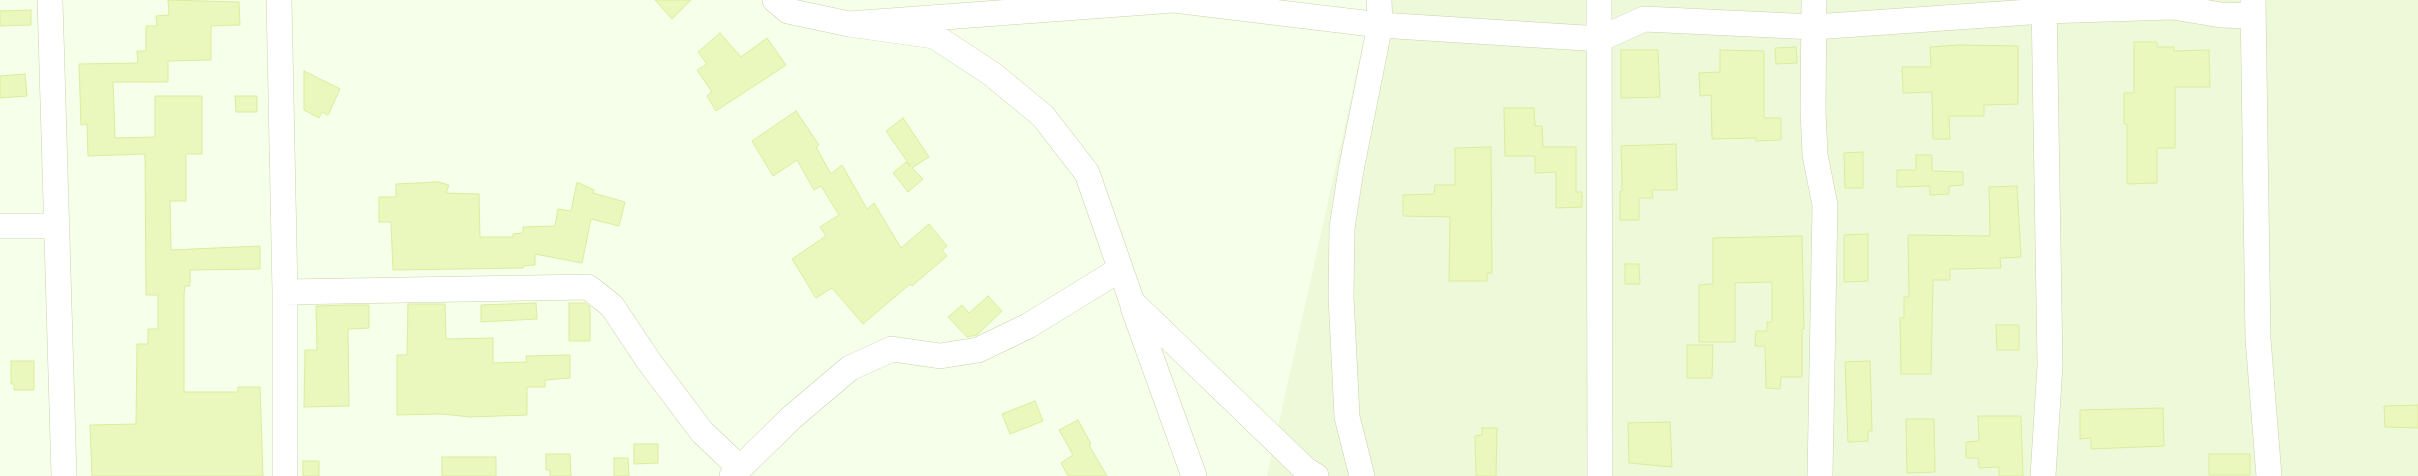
<!DOCTYPE html>
<style>
body{margin:0}
canvas{display:block;background:#f6ffe9}
</style>
<canvas width="2418" height="476"></canvas>
<script>
const ctx = document.querySelector('canvas').getContext('2d');
ctx.lineJoin = 'round';
function paint(path, color) {
  ctx.fillStyle = color;
  ctx.fill(path, 'evenodd');
}
function toPath(rows) {
  const path = new Path2D();
  for (const r of rows) {
    path.moveTo(r[0], r[1]);
    for (let i = 2; i < r.length; i += 2) path.lineTo(r[i], r[i + 1]);
  }
  return path;
}
function stroke(path, color, width, dash) {
  ctx.strokeStyle = color;
  ctx.lineWidth = width;
  ctx.lineCap = dash ? 'butt' : 'round';
  ctx.setLineDash(dash || []);
  ctx.stroke(path);
}
const residential = toPath([
 [1367,0,2418,0,2418,476,1267,476,1367,26]
]);
const building = toPath([
 [168,0,239,2,240,25,211,26,211,60,168,61,168,82,113,82,115,138,155,137,155,96,202,96,202,154,186,154,186,201,170,201,171,250,260,246,260,269,190,270,190,286,185,286,184,295,184,392,238,392,238,387,260,387,263,476,92,476,90,425,136,424,137,344,148,344,148,329,158,329,158,295,146,295,145,154,88,156,87,124,81,125,79,64,138,63,137,51,146,51,146,26,157,26,156,16,169,15,168,0],
 [655,0,691,0,672,19,655,0],
 [31,10,31,25,0,26,0,11,31,10],
 [720,33,741,57,767,38,786,65,716,111,707,96,712,92,697,70,707,64,698,52,720,33],
 [2134,42,2157,42,2157,47,2174,47,2174,51,2209,50,2210,87,2175,87,2175,148,2157,148,2157,183,2127,184,2127,124,2124,124,2124,93,2134,93,2134,42],
 [1959,45,2018,46,2018,104,1984,105,1984,116,1949,116,1950,139,1933,139,1932,92,1903,93,1902,67,1931,67,1930,47,1959,45],
 [1796,47,1797,63,1776,64,1775,48,1796,47],
 [1621,50,1658,50,1660,97,1621,98,1621,50],
 [1720,50,1764,51,1764,118,1781,118,1781,140,1756,141,1756,138,1712,139,1711,95,1700,96,1699,73,1720,72,1720,50],
 [304,71,340,89,328,115,322,112,319,118,304,110,304,71],
 [25,74,27,96,0,98,0,76,25,74],
 [235,96,257,96,257,112,236,112,235,96],
 [1504,108,1534,108,1535,126,1542,126,1543,147,1576,147,1576,192,1582,192,1582,207,1556,208,1556,172,1535,173,1535,156,1505,156,1504,108],
 [796,111,819,145,816,147,831,174,842,165,867,209,874,203,901,248,929,224,947,246,942,250,947,256,912,286,910,284,863,324,832,288,816,298,792,259,826,236,820,227,839,215,821,186,814,190,797,160,773,176,752,141,796,111],
 [903,118,929,157,912,168,923,179,908,192,893,173,906,162,911,167,886,131,903,118],
 [1676,144,1677,190,1652,190,1653,198,1639,198,1639,220,1620,220,1620,191,1622,191,1622,180,1621,146,1676,144],
 [1491,147,1492,273,1487,273,1487,281,1449,281,1450,217,1403,216,1403,195,1434,194,1435,185,1455,185,1455,148,1491,147],
 [1863,152,1863,188,1845,188,1844,153,1863,152],
 [1916,155,1932,155,1932,171,1963,172,1963,185,1949,186,1949,194,1930,195,1930,186,1897,187,1897,170,1916,170,1916,155],
 [438,182,449,185,446,193,479,194,480,237,513,237,513,234,523,233,523,227,555,226,558,209,571,211,577,182,594,190,593,193,625,202,619,226,591,219,582,263,535,254,535,265,523,266,523,268,393,270,391,222,379,222,379,197,396,197,396,184,438,182],
 [2017,186,2021,257,2000,258,2001,268,1950,269,1950,280,1933,280,1931,374,1901,374,1900,318,1904,318,1904,297,1909,297,1908,235,1990,236,1989,187,2017,186],
 [1868,234,1868,281,1844,282,1844,235,1868,234],
 [1802,236,1804,329,1802,329,1802,377,1781,377,1780,389,1766,388,1765,346,1755,346,1756,331,1767,331,1767,322,1772,322,1772,282,1735,283,1735,342,1699,342,1699,285,1713,284,1713,238,1802,236],
 [1625,264,1639,264,1640,284,1625,284,1625,264],
 [988,296,1002,311,977,335,967,337,948,317,962,305,969,313,988,296],
 [536,303,537,319,481,322,481,305,536,303],
 [569,303,585,303,590,307,590,341,569,341,569,303],
 [408,304,445,304,446,339,493,338,493,363,527,362,526,356,570,355,570,378,545,380,545,387,527,387,527,415,470,417,442,414,397,415,397,355,407,355,408,304],
 [347,305,369,305,369,328,348,329,349,406,304,407,305,350,317,350,316,306,347,305],
 [1996,325,2019,325,2019,350,1997,350,1996,325],
 [1687,345,1713,345,1712,378,1687,378,1687,345],
 [11,361,34,361,34,390,14,390,14,384,11,384,11,361],
 [1870,361,1872,431,1868,431,1868,441,1848,442,1845,362,1870,361],
 [1035,401,1043,421,1010,434,1002,414,1035,401],
 [2418,405,2418,428,2385,427,2384,406,2418,405],
 [2163,408,2164,446,2091,449,2091,438,2080,439,2080,410,2163,408],
 [1978,416,2021,416,2023,476,1999,476,1999,467,1979,468,1978,458,1966,458,1966,442,1979,441,1978,416],
 [1906,419,1934,419,1935,472,1907,473,1906,419],
 [1078,420,1091,444,1089,445,1107,476,1068,476,1061,463,1073,455,1059,430,1078,420],
 [1670,422,1672,467,1629,463,1628,423,1670,422],
 [1482,428,1497,428,1496,476,1476,476,1475,436,1482,435,1482,428],
 [634,444,658,444,658,463,634,464,634,444],
 [546,454,570,454,571,476,550,476,550,470,546,470,546,454],
 [2209,454,2250,454,2250,475,2209,475,2209,454],
 [442,457,496,457,496,476,442,476,442,457],
 [614,458,628,458,629,476,614,476,614,458],
 [303,461,319,461,319,476,303,476,303,461]
]);
const minor = toPath([
 [50,0,64,476],
 [279,0,285,292,285,476],
 [775,0,788,11,849,24,934,36,992,74,1043,116,1087,173,1132,302,1306,470,1316,476],
 [1599,0,1600,476],
 [1814,0,1813,110,1815,155,1825,205,1820,476],
 [2253,0,2258,339,2269,476],
 [849,24,1174,0,1380,25,1600,39,1644,19,1814,27,2044,11,2173,7,2221,15,2253,16],
 [0,226,57,226],
 [285,292,588,287,612,306,650,363,702,432,740,468],
 [1133,307,1194,476],
 [732,476,791,418,850,368,892,349,940,356,978,350,1028,326,1119,270],
 [1362,476,1347,417,1341,297,1342,228,1351,170,1380,25,1379,0],
 [2043,476,2050,365,2044,0]
]);
paint(residential, '#eef9da');
paint(building, '#ebf8bd');
stroke(building, '#dcec9c', 1);
stroke(minor, '#c9d3ad', 26);
stroke(minor, '#fff', 25);
</script>
